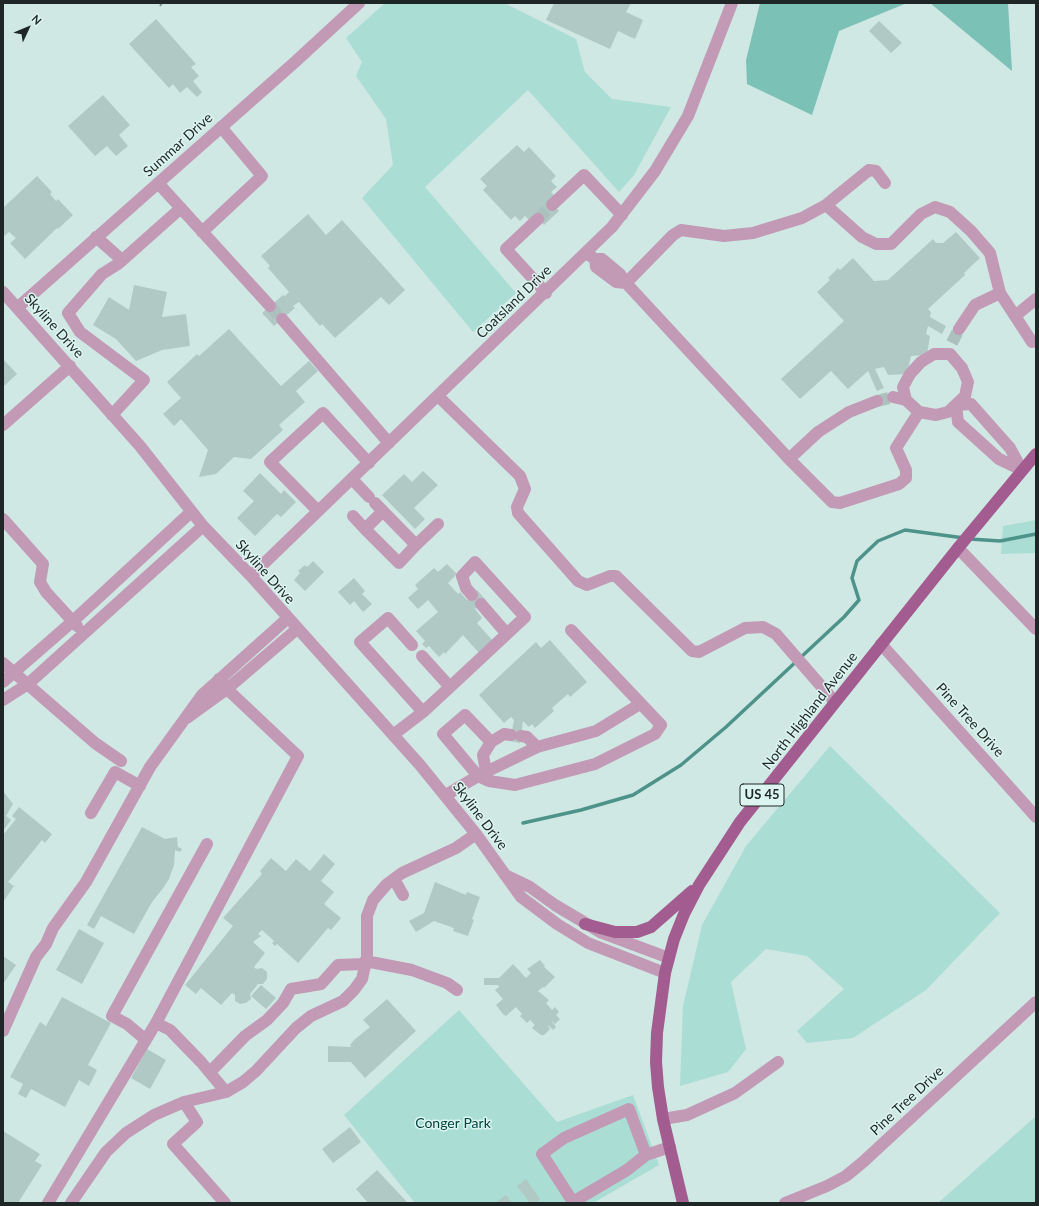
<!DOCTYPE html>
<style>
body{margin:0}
#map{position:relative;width:1039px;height:1206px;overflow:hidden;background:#d0e8e3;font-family:Lato,sans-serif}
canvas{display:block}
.frame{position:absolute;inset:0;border:4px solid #1e2725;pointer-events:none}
.north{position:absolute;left:8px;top:8px;width:40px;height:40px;-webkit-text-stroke:3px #ddf5f1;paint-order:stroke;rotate:46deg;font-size:11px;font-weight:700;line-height:16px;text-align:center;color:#1e2725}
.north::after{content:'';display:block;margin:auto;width:14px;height:18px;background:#1e2725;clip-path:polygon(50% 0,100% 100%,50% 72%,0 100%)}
</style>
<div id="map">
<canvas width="1039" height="1206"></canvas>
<div class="frame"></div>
<div class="north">N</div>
</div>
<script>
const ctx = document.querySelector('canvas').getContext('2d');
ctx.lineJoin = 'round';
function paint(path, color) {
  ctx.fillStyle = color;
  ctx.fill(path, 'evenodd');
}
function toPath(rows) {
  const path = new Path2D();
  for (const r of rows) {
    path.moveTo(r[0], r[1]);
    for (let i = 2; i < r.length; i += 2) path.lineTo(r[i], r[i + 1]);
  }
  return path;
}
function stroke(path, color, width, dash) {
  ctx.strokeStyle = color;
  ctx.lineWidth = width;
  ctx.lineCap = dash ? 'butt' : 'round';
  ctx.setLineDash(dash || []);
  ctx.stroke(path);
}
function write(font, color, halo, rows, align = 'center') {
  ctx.font = font + ' Lato,sans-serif';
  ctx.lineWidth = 3;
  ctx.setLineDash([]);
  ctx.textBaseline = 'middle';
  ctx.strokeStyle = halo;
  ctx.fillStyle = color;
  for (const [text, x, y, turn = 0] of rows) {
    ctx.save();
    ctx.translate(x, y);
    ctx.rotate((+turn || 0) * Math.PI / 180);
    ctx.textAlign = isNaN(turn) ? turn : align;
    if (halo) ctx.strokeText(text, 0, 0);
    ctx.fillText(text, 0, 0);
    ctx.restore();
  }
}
const green = toPath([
 [385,3,504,3,576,39,585,72,612,99,671,107,634,175,619,192,528,90,425,187,516,293,473,332,362,198,393,165,386,119,356,76,362,62,346,38],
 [1036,520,1036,553,1001,554,1003,526],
 [830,746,1000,913,926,990,853,1038,807,1043,797,1031,844,989,807,956,766,949,731,982,746,1049,728,1072,680,1086,683,1006,702,925,746,846],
 [459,1010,557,1122,633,1095,659,1165,593,1203,415,1203,344,1115],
 [1036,1116,1036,1203,938,1203]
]);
const forest = toPath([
 [760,3,907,3,839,31,812,115,747,84,746,60],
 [930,3,1008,3,1012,71]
]);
const stream = toPath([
 [970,539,1000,541,1036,534],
 [523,823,581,810,633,795,681,765,726,727,844,617,859,600,852,578,857,561,878,541,905,530,964,538]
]);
const building = toPath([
 [554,3,631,3,626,12,643,20,635,39,618,31,610,49,546,20],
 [156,19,196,64,191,67,199,76,193,81,202,92,197,97,187,87,180,93,173,84,169,88,129,44],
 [879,21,902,43,891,53,869,31],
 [103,95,130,125,119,135,128,146,116,156,107,146,95,156,68,126],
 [517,145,524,152,529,147,556,176,551,181,557,187,551,192,556,197,550,202,559,211,544,225,536,216,530,221,525,216,520,221,515,216,511,220,483,190,487,186,480,179],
 [37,176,52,192,50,194,56,201,58,199,73,215,58,229,57,228,25,259,10,243,16,238,9,232,4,236,3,235,3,208],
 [308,214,326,235,342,220,405,290,389,305,381,297,335,338,322,324,320,326,299,302,293,306,295,308,274,326,262,313,283,295,285,296,289,292,268,268,270,266,261,256],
 [956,232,980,258,964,273,965,275,928,309,931,312,930,317,946,326,942,334,928,326,926,334,930,336,927,355,911,356,907,374,888,375,884,367,875,369,884,388,877,391,868,371,848,389,831,371,800,399,781,379,844,321,817,292,830,280,828,278,838,268,840,270,853,258,874,281,888,280,933,239,936,243,943,243],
 [134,285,167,292,162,317,186,314,190,346,162,350,136,361,116,339,93,325,109,297,129,310],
 [229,329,281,386,309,361,318,371,296,391,305,402,279,425,283,430,251,459,234,457,216,474,199,477,208,450,181,419,174,426,163,414,181,398,167,382,197,354,199,356],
 [3,359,17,374,3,387],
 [423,471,438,485,414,508,425,519,415,529,382,495,404,474,412,482],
 [260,473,281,494,284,490,296,502,281,517,277,514,255,536,237,518,254,501,243,491],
 [313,561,324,572,305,591,294,580,300,573,298,571,305,565,307,567],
 [447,564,457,574,448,583,458,594,460,592,467,600,477,590,486,600,475,609,482,618,477,623,493,641,479,653,463,635,445,654,444,652,439,657,429,646,426,648,422,644,425,641,416,631,438,612,428,600,418,609,408,598,418,589,415,585,434,568,438,572],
 [354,578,365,591,362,594,372,604,363,612,354,601,350,605,338,592],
 [550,640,587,682,570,697,568,694,552,708,554,711,535,728,532,724,529,727,523,721,520,743,510,741,514,720,511,717,504,723,479,695,536,642,541,648],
 [3,791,13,804,6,816,11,820,3,831],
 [19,807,52,834,45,843,42,840,8,882,14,886,3,902,3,835,16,819,12,816],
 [142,827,165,839,177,837,178,847,182,849,180,852,175,850,174,865,169,879,164,887,152,902,134,934,101,916,94,929,87,925],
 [324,854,335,864,321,881,334,892,324,904,341,918,331,930,328,928,298,963,277,944,275,946,272,943,274,941,262,930,258,934,261,936,253,942,265,953,254,967,256,969,262,968,267,972,267,979,263,984,258,984,250,994,251,999,246,1003,240,1004,235,1001,235,995,232,993,221,1005,201,988,196,994,185,985,233,926,223,918,262,874,260,871,271,858,286,871,296,859,310,871],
 [435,882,466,895,467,892,480,897,472,919,474,920,468,936,453,931,454,928,434,921,416,932,409,921,424,913],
 [79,929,104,943,82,984,56,970],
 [3,956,16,965,3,984],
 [540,960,545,966,544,967,555,977,544,988,543,987,538,991,549,1000,546,1003,552,1010,555,1007,559,1012,556,1015,560,1019,555,1024,551,1020,556,1027,553,1030,547,1024,550,1029,544,1035,541,1035,532,1028,535,1025,530,1020,527,1023,520,1016,522,1014,516,1007,506,1016,503,1014,496,1005,503,999,495,990,499,987,498,985,484,985,484,978,499,978,513,964,526,978,531,973,527,969],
 [261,985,276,998,266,1009,251,996],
 [62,997,111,1023,88,1065,97,1070,89,1086,79,1080,65,1107,31,1089,26,1098,18,1094,23,1084,10,1077,40,1022,46,1026],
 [387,999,416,1031,365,1078,351,1062,328,1062,328,1046,351,1047,350,1045,354,1040,370,1027,363,1020],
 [147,1049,166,1060,150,1089,131,1078],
 [350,1127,361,1142,333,1163,322,1149],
 [3,1131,40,1154,35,1161,42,1165,18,1203,3,1203],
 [377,1170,408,1203,368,1203,356,1189],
 [526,1179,540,1199,535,1203,530,1203,517,1186],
 [506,1195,512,1203,495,1203]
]);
const minorTunnel = toPath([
 [538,219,552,205],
 [270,306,282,319],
 [952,343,959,329],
 [877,401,893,397]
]);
const path = toPath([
 [160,6,162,3]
]);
const minor = toPath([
 [158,183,270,306],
 [885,183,876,171,869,170,826,205,802,218,753,233,724,236,681,230,673,235,626,283,789,459,832,502,840,503,899,484,906,478,906,470,896,448,919,412,906,400,893,397],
 [552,205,584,175,622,215],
 [826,205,862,237,876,244,891,244,921,214,935,207,950,212,971,231,990,253,1000,293,1032,342],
 [538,219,506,249,546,293],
 [202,232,262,176,221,127],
 [96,237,122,260],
 [586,253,595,259,602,259,620,274,626,283,616,282,596,267,595,259],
 [3,292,140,446,203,526,251,576,420,765,476,834,521,897,557,924,588,943,665,973],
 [17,308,295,62,359,3],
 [1015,316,1036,299],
 [282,319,389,443],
 [959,329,975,305,1000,293],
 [438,396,520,476,525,489,517,507,518,513,578,581,587,585,610,576,616,576,692,651,699,652,745,628,763,627,776,634,835,702],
 [906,400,903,387,910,374,921,362,934,354,950,354,962,368,968,382,965,396,948,412,936,415,919,412],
 [971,404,1010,448,1022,470,999,459,958,422,956,405,971,404],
 [112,415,144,380,80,332,68,313,102,274,118,264,181,208],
 [3,425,70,366],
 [789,459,818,432,849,412,877,401],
 [352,479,369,497],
 [375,503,416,545,438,524],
 [318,511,270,462,323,413,369,463],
 [383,511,365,529,399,563,416,545],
 [353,516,365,529],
 [3,519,43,564,40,582,46,592,77,626],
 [958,548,1036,629],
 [251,576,612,227,655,171,688,116,732,3],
 [481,604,507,634],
 [881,644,1036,817],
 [422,656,450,687,525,617,475,562,462,576,466,588,472,595],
 [3,663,95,743,121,761],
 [3,682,73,621,191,512],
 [3,700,28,684,203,526],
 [423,712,450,687],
 [187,718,227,689,297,629],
 [393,735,423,712,360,642,388,618,412,645],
 [521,736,527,737,537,747],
 [491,742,504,734,511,735],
 [486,772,483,755,491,742,465,715,443,734,478,776,486,772,537,747,596,731,640,704],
 [446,795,478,776,489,781,515,785,595,764,655,734,661,725,571,630],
 [91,813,115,772,140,786],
 [505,875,530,887,555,905,602,933,669,958],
 [394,879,403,895],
 [365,961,412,970,447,983,457,990],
 [156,1023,170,1030,201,1062,226,1092],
 [3,1031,36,957,46,944,53,928,86,882,150,767,202,695,288,618],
 [146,1040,127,1024,112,1016,207,844],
 [210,1072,245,1036,267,1020,283,1003,291,989,321,984,338,965,364,964],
 [184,1102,197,1122,173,1144,225,1203],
 [663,1119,687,1115,735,1093,778,1062],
 [646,1155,627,1170,573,1202,542,1154,564,1138,629,1109,646,1155,670,1147],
 [48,1203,156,1023,298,756,227,689,219,679],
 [71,1203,106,1152,126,1133,154,1115,184,1102,226,1092,243,1082,256,1071,296,1028,311,1016,343,1001,354,990,362,979,367,957,367,916,373,900,387,884,402,873,456,848,476,834],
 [785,1203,827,1186,846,1176,863,1162,1036,1002]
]);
const major = toPath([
 [585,924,615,932,637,932,651,927,692,891],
 [683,1203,663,1119,658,1087,656,1062,657,1033,665,973,674,939,684,914,699,885,740,822,958,548,1036,454]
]);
const shields = [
 [762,795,44]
];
const shieldNames = [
 ["US 45",762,795]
];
const streetNames = [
 ["Summar Drive",178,145,-42],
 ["Coatsland Drive",514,302,-44],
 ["Skyline Drive",54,326,48],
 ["Skyline Drive",265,572,48],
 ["North Highland Avenue",810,711,-52],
 ["Pine Tree Drive",970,720,48],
 ["Skyline Drive",480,816,53],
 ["Pine Tree Drive",907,1101,-43]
];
const parkNames = [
 ["Conger Park",453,1123]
];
paint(green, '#aaddd4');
paint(forest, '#7bc1b6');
stroke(stream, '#4d9389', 3.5);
paint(building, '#b1c9c4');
stroke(minorTunnel, '#acc1bd', 12, [12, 6]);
stroke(path, '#849592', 2, [3, 3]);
stroke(minor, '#c29ab6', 12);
stroke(major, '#a25c8f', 12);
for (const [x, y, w] of shields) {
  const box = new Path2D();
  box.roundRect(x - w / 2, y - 11, w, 22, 3);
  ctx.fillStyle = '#ddf5f1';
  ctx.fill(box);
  stroke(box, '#1e2725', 1);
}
write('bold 13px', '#1e2725', null, shieldNames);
write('14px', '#1e2725', '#ddf5f1', streetNames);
write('14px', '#00443d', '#ddf5f1', parkNames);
</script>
